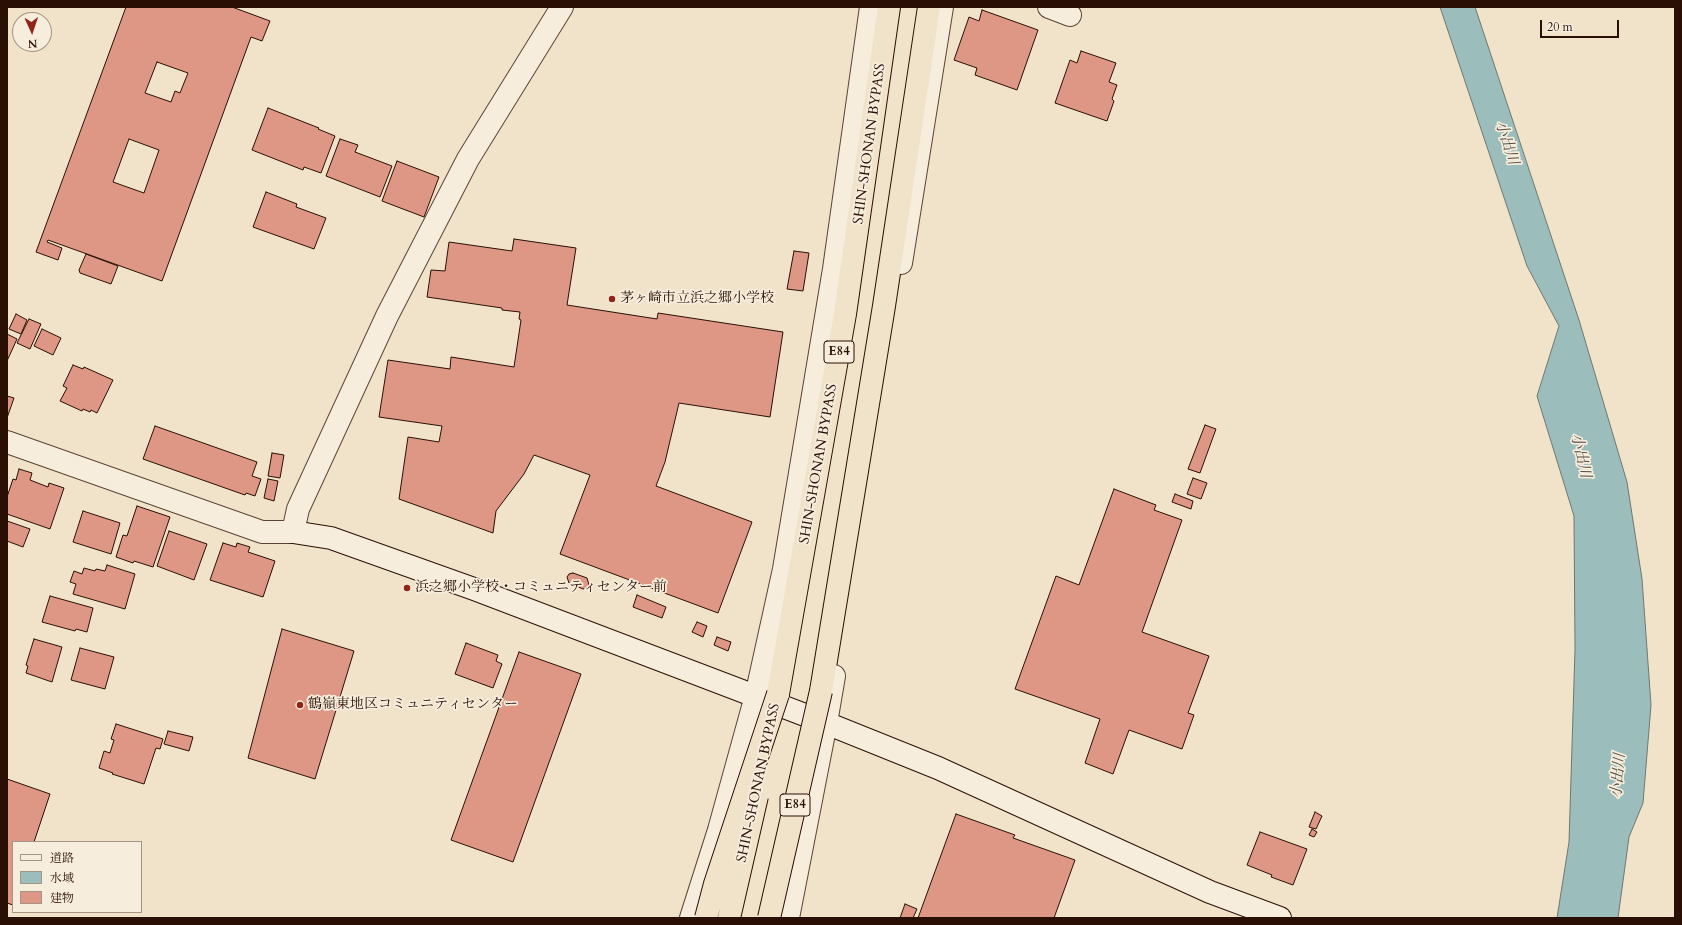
<!DOCTYPE html>
<meta charset="utf-8">
<style>
body{margin:0}
#map{position:relative;width:1682px;height:925px;overflow:hidden;background:#f1e3c9;font-family:Cardo,"Noto Serif JP",serif}
canvas{display:block}
.frame{position:absolute;inset:0;border:8px solid #2a0f04;pointer-events:none}
.legend{position:absolute;left:12px;top:841px;width:130px;height:72px;box-sizing:border-box;background:#f6eddc;border:1px solid #a49486;margin:0;padding:5px 7px;list-style:none;font-size:12px;color:#2a0f04}
.legend li{display:flex;align-items:center;gap:8px;height:20px}
.legend b{width:20px;border:1px solid #a49486}
.north{position:absolute;left:12px;top:12px;width:40px;height:40px;box-sizing:border-box;background:#f6eddc;border:1px solid #a49486;border-radius:50%;rotate:177deg;font-size:11px;font-weight:700;line-height:16px;text-align:center;color:#2a0f04}
.north::after{content:'';display:block;margin:auto;width:14px;height:18px;background:#8f2418;clip-path:polygon(50% 0,100% 100%,50% 72%,0 100%)}
.scale{position:absolute;left:1540px;top:20px;width:79px;height:18px;box-sizing:border-box;border:2px solid #2a0f04;border-top:0;padding-left:5px;font-size:12px;line-height:14px;white-space:nowrap;color:#2a0f04;-webkit-text-stroke:3px #f6eddc;paint-order:stroke}
</style>
<div id="map">
<canvas width="1682" height="925"></canvas>
<div class="frame"></div>
<ul class="legend">
<li><b style="height:5px;background:#f6eddc"></b>道路</li>
<li><b style="height:11px;background:#9bbdbb"></b>水域</li>
<li><b style="height:11px;background:#de9784"></b>建物</li>
</ul>
<div class="north">N</div>
<div class="scale">20 m</div>
</div>
<script>
const ctx = document.querySelector('canvas').getContext('2d');
ctx.lineJoin = 'round';
function paint(path, color) {
  ctx.fillStyle = color;
  ctx.fill(path, 'evenodd');
}
function toPath(rows) {
  const path = new Path2D();
  for (const r of rows) {
    path.moveTo(r[0], r[1]);
    for (let i = 2; i < r.length; i += 2) path.lineTo(r[i], r[i + 1]);
  }
  return path;
}
function stroke(path, color, width, dash) {
  ctx.strokeStyle = color;
  ctx.lineWidth = width;
  ctx.lineCap = dash ? 'butt' : 'round';
  ctx.setLineDash(dash || []);
  ctx.stroke(path);
}
function write(font, color, halo, rows, align = 'center') {
  ctx.font = font + ' Cardo,"Noto Serif JP",serif';
  ctx.lineWidth = 3.5;
  ctx.setLineDash([]);
  ctx.textBaseline = 'middle';
  ctx.strokeStyle = halo;
  ctx.fillStyle = color;
  for (const [text, x, y, turn = 0] of rows) {
    ctx.save();
    ctx.translate(x, y);
    ctx.rotate((+turn || 0) * Math.PI / 180);
    ctx.textAlign = isNaN(turn) ? turn : align;
    if (halo) ctx.strokeText(text, 0, 0);
    ctx.fillText(text, 0, 0);
    ctx.restore();
  }
}
const water = toPath([
 [1440,7,1475,7,1579,320,1627,482,1642,579,1651,705,1643,803,1629,837,1618,918,1557,918,1569,842,1575,649,1574,516,1537,396,1559,326,1527,266,1440,7]
]);
const building = toPath([
 [126,7,232,7,270,21,262,41,251,37,162,281,48,240,47,242,62,248,58,260,36,252,126,7],
 [157,62,188,73,180,93,175,91,171,102,145,93,157,62],
 [129,139,159,150,144,193,113,182,129,139],
 [982,10,1038,30,1017,90,975,75,977,68,954,60,969,17,979,21,982,10],
 [1081,51,1116,63,1109,82,1117,85,1112,99,1114,101,1107,121,1055,103,1070,60,1077,63,1081,51],
 [268,108,319,128,318,129,335,136,321,173,304,167,303,170,252,150,268,108],
 [340,139,358,145,355,152,392,166,380,197,326,176,340,139],
 [397,161,439,177,424,217,382,201,397,161],
 [266,192,297,204,296,207,326,218,314,249,253,227,266,192],
 [514,239,576,248,567,305,657,319,658,313,783,332,770,417,679,403,665,462,656,486,752,522,718,613,560,554,590,475,534,455,524,474,496,511,493,533,399,499,408,437,439,442,442,426,379,417,388,360,450,369,451,357,514,367,521,320,519,319,520,312,502,310,502,308,427,297,431,270,445,271,449,242,512,251,514,239],
 [794,251,809,253,803,291,787,289,794,251],
 [86,254,118,266,111,284,80,273,79,270,86,254],
 [16,314,27,320,21,334,9,329,16,314],
 [29,319,41,324,30,349,17,343,29,319],
 [42,329,61,338,53,355,34,346,42,329],
 [7,334,17,339,7,361,7,334],
 [73,365,83,369,84,367,113,380,97,413,91,410,90,412,83,409,82,411,60,401,67,388,63,386,73,365],
 [7,396,14,398,7,418,7,396],
 [1205,425,1216,429,1200,473,1188,469,1205,425],
 [155,426,257,462,252,476,261,479,255,496,246,493,245,495,143,459,155,426],
 [272,453,284,455,280,478,268,476,272,453],
 [19,469,32,473,30,480,48,487,49,483,64,488,50,529,7,514,7,497,13,479,16,480,19,469],
 [1193,478,1207,483,1201,499,1187,494,1193,478],
 [268,479,278,481,274,501,264,498,268,479],
 [1114,489,1156,505,1154,510,1182,520,1142,632,1209,656,1188,713,1194,715,1182,749,1129,730,1113,774,1085,763,1100,719,1015,689,1056,576,1079,585,1114,489],
 [1175,494,1193,501,1191,509,1172,502,1175,494],
 [137,506,170,517,153,567,134,561,133,563,116,557,123,535,127,536,137,506],
 [83,511,120,523,111,554,73,542,83,511],
 [7,521,30,529,23,547,7,541,7,521],
 [169,531,207,544,194,580,157,566,169,531],
 [223,543,236,547,237,543,250,547,248,552,275,561,263,597,210,580,223,543],
 [107,565,135,574,125,609,73,594,76,584,70,582,74,571,82,574,84,568,95,571,96,569,105,571,107,565],
 [573,573,587,578,589,585,587,588,583,589,569,583,567,577,569,574,573,573],
 [637,595,666,607,662,618,633,607,637,595],
 [50,596,93,608,87,632,76,629,75,631,42,622,50,596],
 [697,622,707,626,703,637,692,632,697,622],
 [282,629,354,651,315,779,248,758,282,629],
 [717,637,731,642,728,651,714,645,717,637],
 [34,639,62,647,52,682,26,673,28,666,26,665,34,639],
 [466,643,498,655,496,661,502,664,493,688,455,674,466,643],
 [80,648,114,657,105,689,71,680,80,648],
 [519,652,581,674,513,862,451,840,519,652],
 [116,724,163,739,160,749,156,748,144,784,112,774,113,773,99,768,104,751,110,753,114,740,111,739,116,724],
 [168,731,193,737,189,751,164,744,168,731],
 [7,779,50,794,34,842,13,842,13,905,7,903,7,779],
 [1315,812,1322,816,1316,829,1309,827,1315,812],
 [956,814,1015,835,1013,838,1075,860,1054,918,918,918,956,814],
 [1312,829,1317,832,1314,837,1309,835,1312,829],
 [1260,832,1307,849,1293,885,1271,877,1272,875,1247,865,1260,832],
 [905,904,917,909,913,918,900,918,905,904]
]);
const street = toPath([
 [1049,7,1070,15],
 [901,263,942,7],
 [7,442,262,532,293,532,298,509,387,316,468,159,562,7],
 [691,918,719,830,756,696,784,569,834,269,871,7],
 [788,918,826,723,834,676]
]);
const secondary = toPath([
 [293,532,331,538,474,589,826,723,938,768,1210,892,1280,918]
]);
const highway = toPath([
 [821,691,884,306,929,7],
 [778,694,845,314,889,7]
]);
const highwayBridge = toPath([
 [706,918,715,884,778,694],
 [729,918,757,796],
 [769,918,821,691]
]);
const markers = [
 [612,299,4,"#8f2418"],
 [407,588,4,"#8f2418"],
 [300,705,4,"#8f2418"]
];
const shields = [
 [839,352,30],
 [795,805,30]
];
const shieldNames = [
 ["E84",839,352],
 ["E84",795,805]
];
const streetNames = [
 ["SHIN-SHONAN BYPASS",870,144,-82],
 ["SHIN-SHONAN BYPASS",819,464,-80],
 ["SHIN-SHONAN BYPASS",759,783,-78]
];
const poiNames = [
 ["茅ヶ崎市立浜之郷小学校",620,299],
 ["浜之郷小学校・コミュニティセンター前",415,588],
 ["鶴嶺東地区コミュニティセンター",308,705]
];
const waterNames = [
 ["小出川",1506,143,72],
 ["小出川",1580,456,77],
 ["小出川",1619,776,-85]
];
paint(water, '#9bbdbb');
stroke(water, '#6e7772', 1);
paint(building, '#de9784');
stroke(building, '#2a0f04', 1);
stroke(street, '#5c4435', 24);
stroke(secondary, '#2a0f04', 24);
stroke(highway, '#2a0f04', 24);
stroke(street, '#f6eddc', 22);
stroke(secondary, '#f6eddc', 22);
stroke(highway, '#f1e3c9', 22);
stroke(highwayBridge, '#2a0f04', 24, []);
stroke(highwayBridge, '#f1e3c9', 22);
for (const [x, y, r, color] of markers) {
  const dot = new Path2D();
  dot.arc(x, y, r, 0, 2 * Math.PI);
  ctx.fillStyle = color;
  ctx.fill(dot);
  stroke(dot, '#f6eddc', 1.5);
}
for (const [x, y, w] of shields) {
  const box = new Path2D();
  box.roundRect(x - w / 2, y - 11, w, 22, 3);
  ctx.fillStyle = '#f6eddc';
  ctx.fill(box);
  stroke(box, '#2a0f04', 1);
}
write('bold 13px', '#2a0f04', null, shieldNames);
write('14px', '#2a0f04', '#f6eddc', streetNames);
write('14px', '#2a0f04', '#f6eddc', poiNames, 'left');
write('italic 15px', '#524c44', '#f6eddc', waterNames);
</script>
